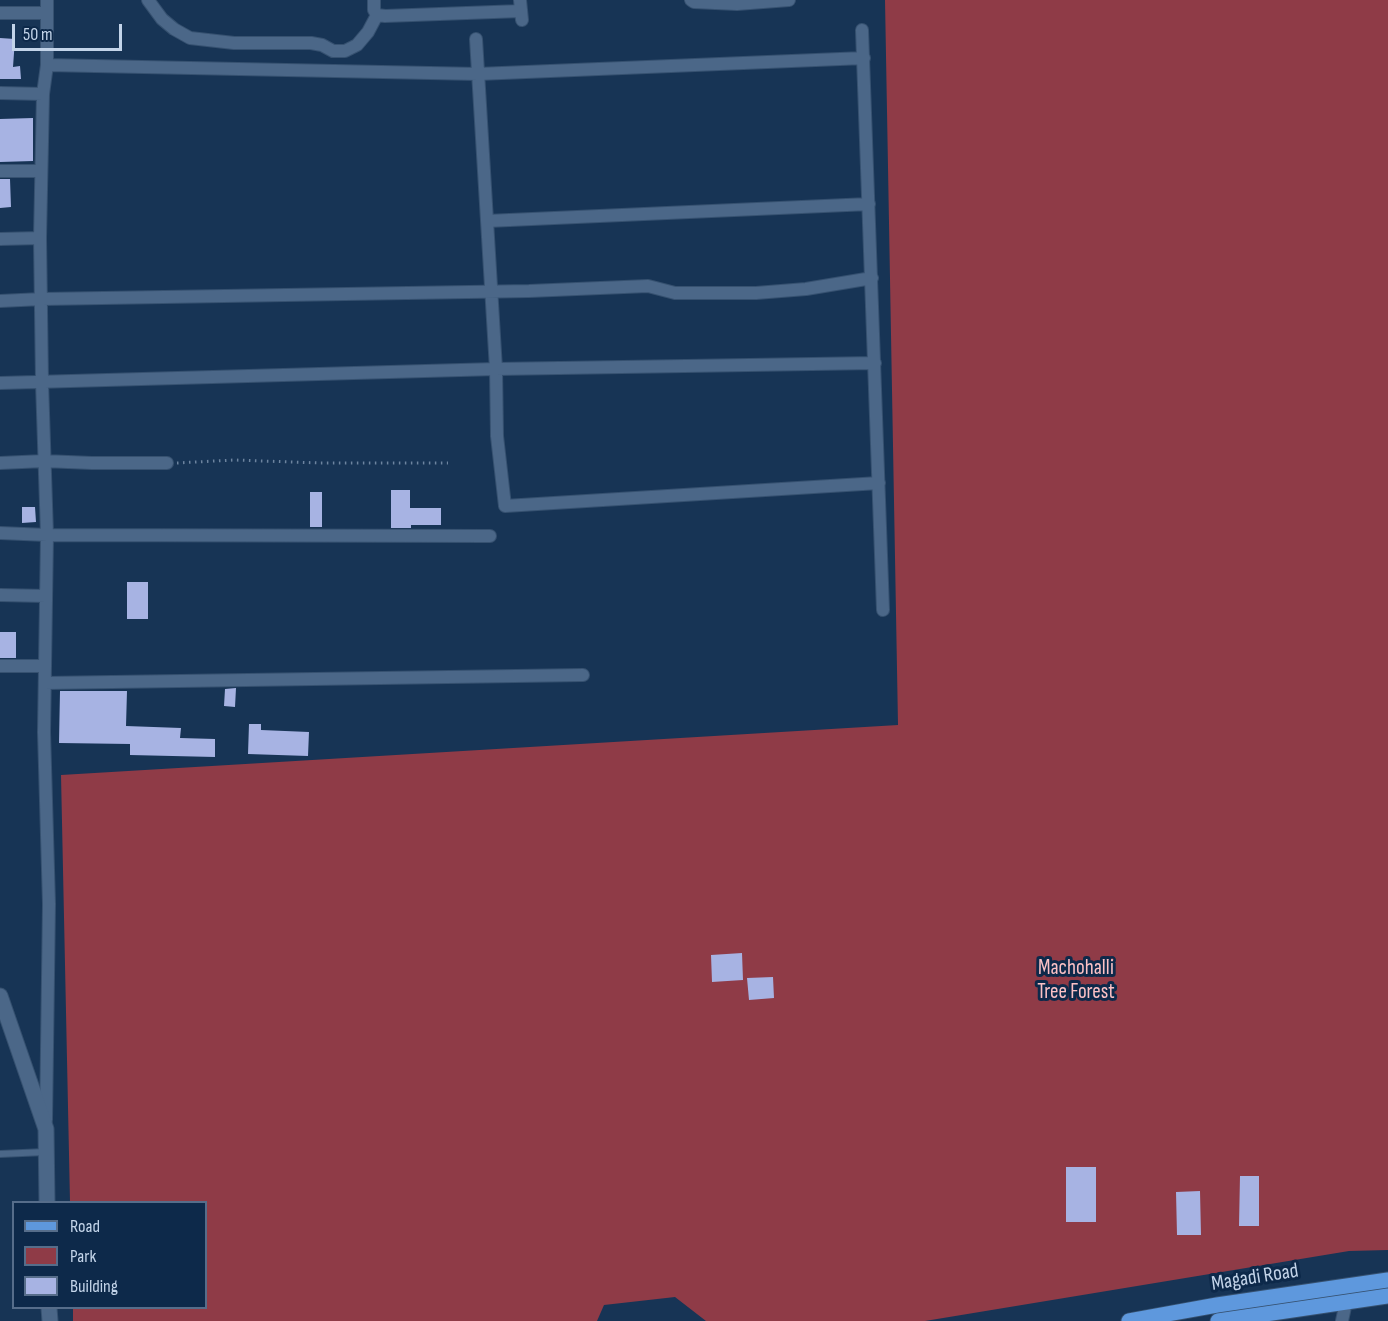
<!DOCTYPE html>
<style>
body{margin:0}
#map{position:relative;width:1388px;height:1321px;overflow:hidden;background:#173455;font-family:"Sofia Sans Condensed",sans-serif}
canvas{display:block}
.legend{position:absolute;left:12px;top:1201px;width:195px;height:108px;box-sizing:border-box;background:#0d294a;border:2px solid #566d8a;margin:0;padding:8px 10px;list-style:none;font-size:18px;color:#c3d4e9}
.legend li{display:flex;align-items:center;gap:12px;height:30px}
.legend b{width:30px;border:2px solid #566d8a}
.scale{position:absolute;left:12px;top:24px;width:110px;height:27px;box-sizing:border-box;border:3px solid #c3d4e9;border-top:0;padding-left:8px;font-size:18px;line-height:21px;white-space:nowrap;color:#c3d4e9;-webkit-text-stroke:4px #0d294a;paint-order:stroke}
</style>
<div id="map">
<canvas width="1388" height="1321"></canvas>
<ul class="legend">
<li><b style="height:8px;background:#5e98dd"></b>Road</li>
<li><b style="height:16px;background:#8f3b47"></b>Park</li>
<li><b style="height:16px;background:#a7b3e3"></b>Building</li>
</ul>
<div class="scale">50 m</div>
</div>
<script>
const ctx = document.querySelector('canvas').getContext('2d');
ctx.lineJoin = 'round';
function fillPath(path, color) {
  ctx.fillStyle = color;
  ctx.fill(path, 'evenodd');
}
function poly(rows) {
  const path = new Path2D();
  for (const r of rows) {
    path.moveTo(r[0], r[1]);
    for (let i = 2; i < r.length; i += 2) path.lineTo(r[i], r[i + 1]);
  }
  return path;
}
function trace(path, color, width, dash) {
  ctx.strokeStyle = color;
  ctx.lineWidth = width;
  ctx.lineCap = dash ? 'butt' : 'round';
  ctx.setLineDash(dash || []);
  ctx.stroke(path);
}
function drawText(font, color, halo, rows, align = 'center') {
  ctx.font = font + ' "Sofia Sans Condensed",sans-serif';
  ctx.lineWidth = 6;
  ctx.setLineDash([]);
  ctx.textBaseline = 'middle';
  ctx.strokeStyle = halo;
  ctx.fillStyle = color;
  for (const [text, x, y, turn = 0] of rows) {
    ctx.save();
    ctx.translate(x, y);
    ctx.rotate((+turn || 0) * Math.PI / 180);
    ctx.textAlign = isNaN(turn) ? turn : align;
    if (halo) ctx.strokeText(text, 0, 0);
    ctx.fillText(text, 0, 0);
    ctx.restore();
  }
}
fillPath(poly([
 [885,0,1388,0,1388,1250,1349,1251,925,1321,706,1321,675,1297,604,1305,597,1321,73,1321,73,1308,206,1308,206,1202,70,1202,61,775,898,725]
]), '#8f3b47');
fillPath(poly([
 [0,38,15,39,13,67,20,66,21,79,0,79],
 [33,118,33,161,0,162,0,119],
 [0,179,10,179,11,207,0,208],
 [391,490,410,490,410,508,441,508,441,525,411,525,411,528,391,528],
 [310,492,322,492,322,527,310,527],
 [22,507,35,507,36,522,22,523],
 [127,582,148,582,148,619,127,619],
 [0,632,16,632,16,658,0,658],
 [236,688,235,707,224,706,225,689],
 [60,691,127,691,126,726,181,728,180,738,215,739,215,757,130,755,130,744,59,743],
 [249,724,261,724,261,730,309,732,308,756,248,754],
 [742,953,743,980,712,982,711,955],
 [773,977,774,998,749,1000,747,978],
 [1066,1167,1096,1167,1096,1222,1066,1222],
 [1240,1176,1259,1176,1259,1226,1239,1226],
 [1200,1191,1201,1235,1177,1235,1176,1192]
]), '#a7b3e3');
const service = poly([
 [0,1154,45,1152]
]);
const minor = poly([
 [148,0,162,19,174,29,190,38,234,43,311,43,322,45,333,51,345,51,357,45,368,32,377,15],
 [374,0,374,10,377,15,385,16,521,11],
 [520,0,522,20],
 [691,0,694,2,737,4,789,0],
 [0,13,47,13],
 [862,30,883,610],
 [476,39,496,369,497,436,505,506,879,483],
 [47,65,478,74,864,58],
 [0,93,43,94],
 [0,171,41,171],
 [487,221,869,204],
 [0,239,40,238],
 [0,301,42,299,529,291,648,286,675,293,756,293,806,289,872,278],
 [0,383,496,369,875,363],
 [0,463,44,461,92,463,167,463],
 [0,533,47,535,490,536],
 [0,595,46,596],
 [0,666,45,666],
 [45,683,583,675],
 [46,1120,49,904,44,732,47,535,42,382,40,238,43,94,47,65,47,0],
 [1342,1321,1346,1302]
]);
const tertiary = poly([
 [0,996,46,1129,47,1202],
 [49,1308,50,1321]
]);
const primary = poly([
 [1129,1321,1217,1305,1388,1280],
 [1218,1321,1388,1296]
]);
trace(service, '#365170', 8);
trace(minor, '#365170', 14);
trace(tertiary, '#365170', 17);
trace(primary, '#365170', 17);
trace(poly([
 [177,463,234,460,320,463,448,463]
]), '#6d849f', 3, [1.5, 4.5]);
trace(service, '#4b6788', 6);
trace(minor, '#4b6788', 12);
trace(tertiary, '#4b6788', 15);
trace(primary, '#5e98dd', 15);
drawText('21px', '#fcc1c5', '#0d294a', [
 ["Machohalli",1076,969],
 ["Tree Forest",1076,993]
]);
drawText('21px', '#c3d4e9', '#0d294a', [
 ["Magadi Road",1255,1278,-9]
]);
</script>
